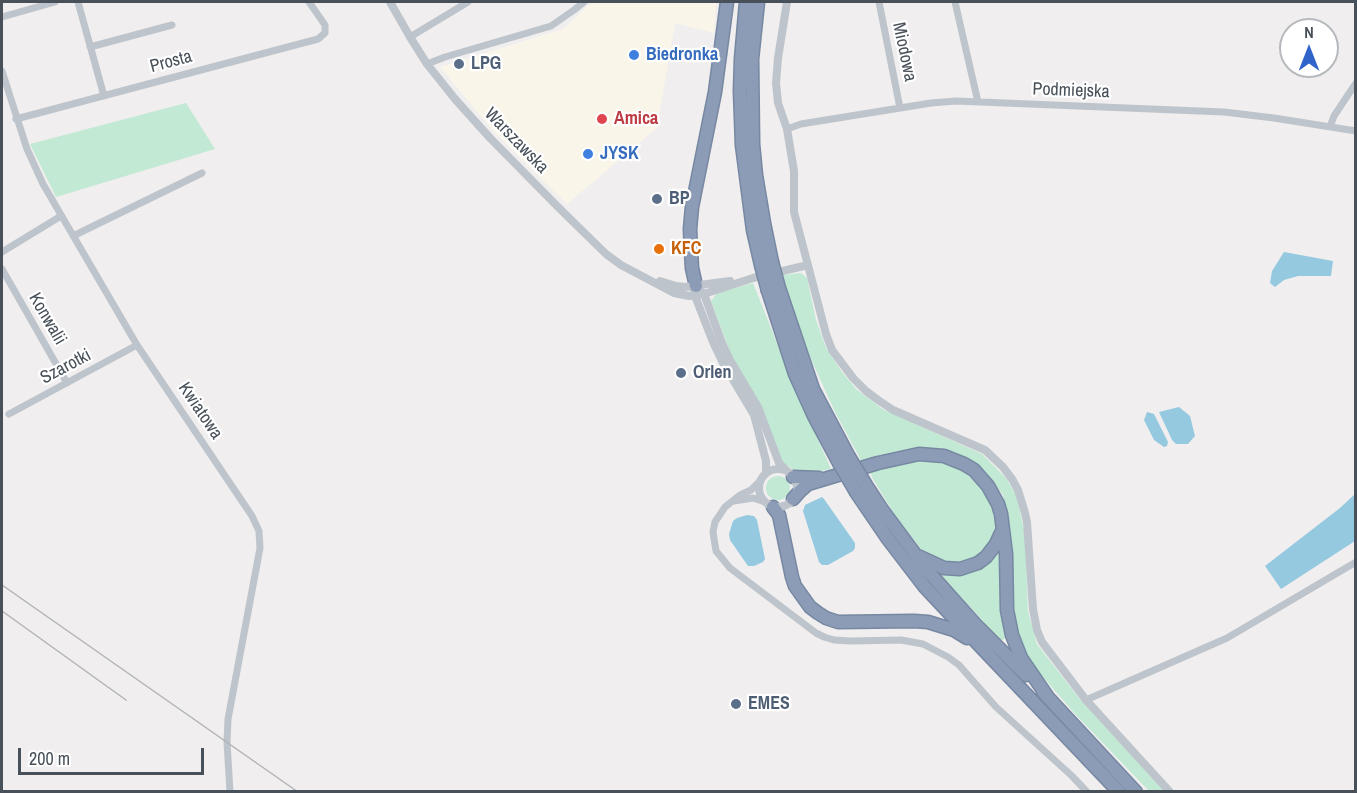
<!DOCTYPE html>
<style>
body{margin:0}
#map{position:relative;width:1357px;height:793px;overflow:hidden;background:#f0eeee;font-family:"Archivo Narrow",sans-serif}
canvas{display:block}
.frame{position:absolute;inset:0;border:3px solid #485059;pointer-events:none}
.north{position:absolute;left:1279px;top:18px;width:60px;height:60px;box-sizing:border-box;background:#fff;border:2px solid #b6b9bd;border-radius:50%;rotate:0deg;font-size:16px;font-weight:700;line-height:24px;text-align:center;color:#485059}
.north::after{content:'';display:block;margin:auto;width:21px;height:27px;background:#3064c9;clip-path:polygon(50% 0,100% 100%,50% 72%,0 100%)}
.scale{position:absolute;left:18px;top:748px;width:186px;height:27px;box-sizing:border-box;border:3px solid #485059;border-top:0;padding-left:8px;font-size:18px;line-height:21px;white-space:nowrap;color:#485059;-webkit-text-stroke:4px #fff;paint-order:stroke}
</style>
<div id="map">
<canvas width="1357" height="793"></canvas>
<div class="frame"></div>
<div class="north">N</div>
<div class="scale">200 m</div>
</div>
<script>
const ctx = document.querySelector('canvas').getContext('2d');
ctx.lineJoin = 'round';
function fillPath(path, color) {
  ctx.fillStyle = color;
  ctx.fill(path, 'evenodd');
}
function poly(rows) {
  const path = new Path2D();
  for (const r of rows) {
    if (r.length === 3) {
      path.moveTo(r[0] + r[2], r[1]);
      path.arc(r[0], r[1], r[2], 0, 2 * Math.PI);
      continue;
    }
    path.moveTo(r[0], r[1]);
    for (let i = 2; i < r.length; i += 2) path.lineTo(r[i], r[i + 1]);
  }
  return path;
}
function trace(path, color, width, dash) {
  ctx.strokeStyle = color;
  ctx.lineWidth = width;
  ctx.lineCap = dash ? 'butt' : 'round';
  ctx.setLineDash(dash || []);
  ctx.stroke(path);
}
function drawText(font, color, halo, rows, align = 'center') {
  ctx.font = font + ' "Archivo Narrow",sans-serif';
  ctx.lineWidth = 4.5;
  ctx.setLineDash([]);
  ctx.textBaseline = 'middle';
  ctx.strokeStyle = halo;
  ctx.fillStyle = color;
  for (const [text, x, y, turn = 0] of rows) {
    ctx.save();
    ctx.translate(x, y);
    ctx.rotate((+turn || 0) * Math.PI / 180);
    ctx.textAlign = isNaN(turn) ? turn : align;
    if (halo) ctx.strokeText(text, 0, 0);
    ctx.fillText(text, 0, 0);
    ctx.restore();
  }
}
fillPath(poly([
 [592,2,716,2,714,33,675,23,657,128,567,204,494,132,440,67,563,29]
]), '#f9f6e9');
fillPath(poly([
 [186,103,215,149,56,197,30,144],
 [801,273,807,278,816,320,826,348,842,372,856,389,884,410,982,454,1006,478,1017,497,1025,535,1028,611,1037,644,1078,697,1164,791,1149,791,1075,714,1031,663,1017,632,1012,603,1010,543,1009,522,1003,495,982,468,967,459,952,452,936,448,916,448,899,451,879,455,862,462,835,412,811,359,790,301,783,275],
 [753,283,790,376,831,469,811,473,797,472,782,462,732,357,711,301,717,293],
 [917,461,936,461,951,464,966,473,986,494,992,506,995,525,993,539,985,549,977,556,966,562,954,564,932,559,921,549,893,512,873,479,869,470],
 [778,488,12],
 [998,551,1002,552,1006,633,1005,638,1001,641,941,575,963,574,977,570,988,563]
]), '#c1e9d4');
fillPath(poly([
 [1284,252,1333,261,1331,276,1298,276,1284,280,1275,287,1270,283,1272,271],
 [1179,407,1190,416,1195,436,1188,444,1176,444,1172,440,1159,412],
 [1147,412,1154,414,1168,442,1167,446,1164,447,1154,440,1144,420],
 [1355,494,1355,541,1281,589,1265,566,1340,508],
 [822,497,824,499,855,543,855,548,853,551,828,565,822,565,819,562,803,511,805,505],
 [747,515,754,516,757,520,765,559,763,562,754,566,748,566,730,540,729,534,733,521,737,518]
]), '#94c9e0');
const motorway = poly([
 [746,2,741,59,740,91,742,145,753,230,761,265],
 [758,2,752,59,753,144,756,175,764,223,772,262],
 [696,286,692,268,691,251,690,229,692,207,715,92,727,2],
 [779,288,813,389,849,457],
 [768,291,795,374,814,416,839,463],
 [793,477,819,478],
 [866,485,883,511,926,569,975,624,1026,675],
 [856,492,888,539,924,586,983,649,1119,792],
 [793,499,800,491,808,484,878,463,919,454,944,456,964,464,974,470,988,486,998,504,1001,514,1006,554,1007,610,1012,635,1021,658,1047,696],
 [773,507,779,515,792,577,795,586,810,607,818,613,826,618,838,622,914,621,928,622,954,630,967,638],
 [918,556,944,568,960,569,978,563,986,557,996,544,1002,531],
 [1043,692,1136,792]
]);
trace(motorway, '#7788a2', 15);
trace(poly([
 [78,2,104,96],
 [879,2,900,108],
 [955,2,978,102],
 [2,17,55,2],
 [410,37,468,2],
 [90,47,172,25],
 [427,64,445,57,551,26,574,10,584,2],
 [2,71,27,149,43,184,137,345,252,516,259,531,260,548,228,719,227,742,230,792],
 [16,119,318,39,325,33,325,25,309,2],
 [1330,127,1334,116,1356,83],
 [787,129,801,124,931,103,956,101,1224,112,1274,118,1356,131],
 [73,236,202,173],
 [2,252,61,216],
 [2,269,67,383],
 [9,414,137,345],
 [760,481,751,490,740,495,725,507,715,522,713,532,716,551,730,568,816,633,824,637,834,640,851,641,901,640,923,644,948,657,959,665,996,707,1072,776,1087,792],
 [734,501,753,498,765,502],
 [1086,700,1227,638,1356,562]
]), '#bec4cb', 7);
trace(poly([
 [390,2,410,37,427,64,455,99,490,138,560,209,606,254,621,265,674,293,689,296,704,294,753,278,808,265],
 [787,2,778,58,776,83,778,103,787,129,794,171,794,212,826,334,832,350,853,378,866,391,878,400,893,410,985,450,1003,467,1012,479,1018,490,1025,513,1027,522,1033,609,1037,630,1042,642,1086,700,1170,792],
 [660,281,676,286,685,287,730,281],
 [700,290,704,294,722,343,730,360,758,407,779,463,788,472],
 [695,292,695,296,713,342,723,363,754,415,766,461,766,473],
 [778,488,19]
]), '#bec4cb', 8);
trace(motorway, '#8c9cb7', 12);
trace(poly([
 [2,585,298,792],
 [2,611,126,700]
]), '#b1b3b7', 1.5);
const motorwayBridge = poly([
 [772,262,779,288],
 [761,265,768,291],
 [849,457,866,485],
 [839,463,856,492]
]);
trace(motorwayBridge, '#7788a2', 15, []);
trace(motorwayBridge, '#8c9cb7', 12);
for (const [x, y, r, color] of [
 [634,55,6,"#3f7fe0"],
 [459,64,6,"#5c6f8a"],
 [602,119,6,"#e0444e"],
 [588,154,6,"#3f7fe0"],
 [657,199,6,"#5c6f8a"],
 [659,249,6,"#e8710a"],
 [681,373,6,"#5c6f8a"],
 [736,704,6,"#5c6f8a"]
]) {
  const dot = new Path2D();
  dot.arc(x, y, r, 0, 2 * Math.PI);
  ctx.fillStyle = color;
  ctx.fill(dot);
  trace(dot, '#fff', 2);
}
drawText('18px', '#485059', '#fff', [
 ["Miodowa",904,52,78],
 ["Prosta",171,62,-15],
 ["Podmiejska",1071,91,2],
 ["Warszawska",516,141,46],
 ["Konwalii",47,319,60],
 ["Szarotki",66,367,-28],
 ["Kwiatowa",200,411,56]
]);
drawText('bold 18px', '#366cbe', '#fff', [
 ["Biedronka",646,55],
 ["JYSK",600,154]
], 'left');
drawText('bold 18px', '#4e5e75', '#fff', [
 ["LPG",471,64],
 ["BP",669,199],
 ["Orlen",693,373],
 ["EMES",748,704]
], 'left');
drawText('bold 18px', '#be3a42', '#fff', [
 ["Amica",614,119]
], 'left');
drawText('bold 18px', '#c56008', '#fff', [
 ["KFC",671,249]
], 'left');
</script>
